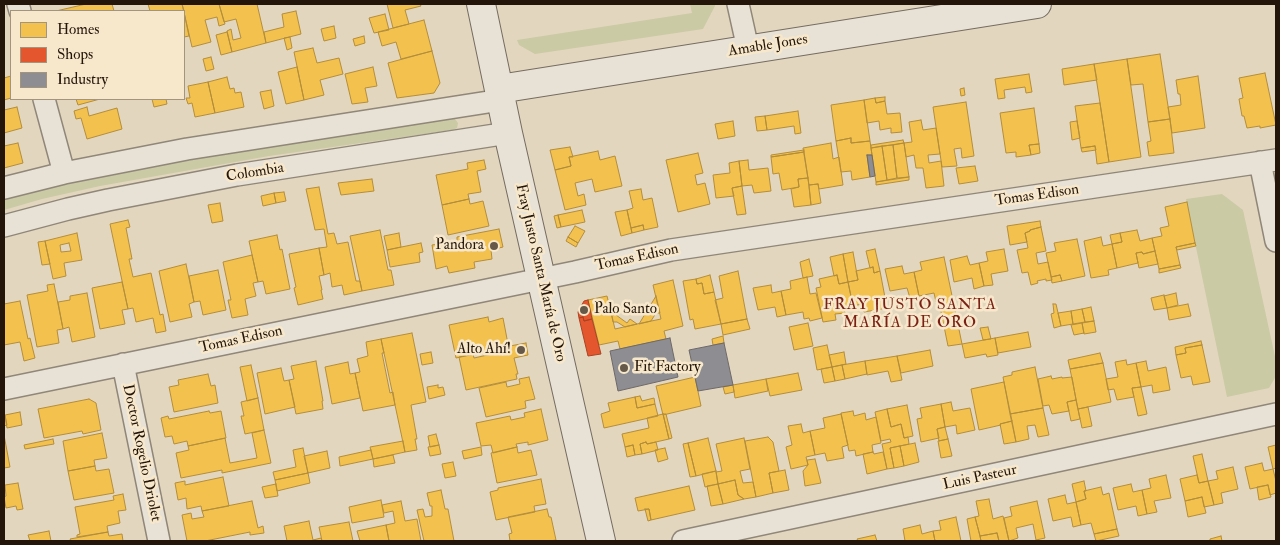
<!DOCTYPE html>
<meta charset="utf-8">
<style>
body{margin:0}
#map{position:relative;width:1280px;height:545px;overflow:hidden;background:#e3d6bf;font-family:"IM FELL Double Pica",serif}
canvas{display:block}
.frame{position:absolute;inset:0;border:5px solid #24150a;pointer-events:none}
.legend{position:absolute;left:10px;top:10px;width:175px;height:90px;box-sizing:border-box;background:#f7e8cc;border:1px solid #a3947e;margin:0;padding:6px 9px;list-style:none;font-size:15px;color:#24150a}
.legend li{display:flex;align-items:center;gap:10px;height:25px}
.legend b{width:25px;border:1px solid #a3947e}
</style>
<div id="map">
<canvas width="1280" height="545"></canvas>
<div class="frame"></div>
<ul class="legend">
<li><b style="height:14px;background:#f2c14e"></b>Homes</li>
<li><b style="height:14px;background:#e4572e"></b>Shops</li>
<li><b style="height:14px;background:#8d8d92"></b>Industry</li>
</ul>
</div>
<script>
const ctx = document.querySelector('canvas').getContext('2d');
ctx.lineJoin = 'round';
function fillPath(path, color) {
  ctx.fillStyle = color;
  ctx.fill(path, 'evenodd');
}
function poly(rows) {
  const path = new Path2D();
  for (const r of rows) {
    path.moveTo(r[0], r[1]);
    for (let i = 2; i < r.length; i += 2) path.lineTo(r[i], r[i + 1]);
  }
  return path;
}
function trace(path, color, width, dash) {
  ctx.strokeStyle = color;
  ctx.lineWidth = width;
  ctx.lineCap = dash ? 'butt' : 'round';
  ctx.setLineDash(dash || []);
  ctx.stroke(path);
}
function drawText(font, color, halo, rows, align = 'center') {
  ctx.font = font + ' "IM FELL Double Pica",serif';
  ctx.lineWidth = 5;
  ctx.setLineDash([]);
  ctx.textBaseline = 'middle';
  ctx.strokeStyle = halo;
  ctx.fillStyle = color;
  for (const [text, x, y, turn = 0] of rows) {
    ctx.save();
    ctx.translate(x, y);
    ctx.rotate((+turn || 0) * Math.PI / 180);
    ctx.textAlign = isNaN(turn) ? turn : align;
    if (halo) ctx.strokeText(text, 0, 0);
    ctx.fillText(text, 0, 0);
    ctx.restore();
  }
}
fillPath(poly([
 [690,4,715,4,715,6,703,29,535,54,519,45,517,40,692,13],
 [453,118,455,119,458,123,457,128,453,130,269,156,100,186,42,199,4,210,4,197,98,174,267,145],
 [1222,194,1243,210,1276,361,1276,376,1269,388,1227,397,1186,199]
]), '#cacaa5');
const homes = poly([
 [86,4,112,4,114,11,56,11,86,4],
 [148,4,182,4,184,11,150,11,148,4],
 [182,4,219,4,225,24,219,26,217,17,205,20,211,42,192,47,182,4],
 [219,4,257,4,266,43,232,52,227,31,231,29,233,40,241,38,236,19,224,22,219,4],
 [387,4,420,4,421,6,405,10,409,24,393,28,387,4],
 [296,11,301,34,266,43,264,32,284,27,282,14,296,11],
 [184,12,189,36,184,37,184,12],
 [385,14,389,30,374,33,369,18,385,14],
 [424,20,432,51,401,59,396,42,382,46,378,32,424,20],
 [334,26,336,38,324,41,321,29,334,26],
 [227,32,232,52,221,55,216,35,227,32],
 [364,36,365,43,355,46,353,39,364,36],
 [290,37,292,48,287,50,284,38,290,37],
 [313,48,317,63,339,58,343,74,320,80,324,95,304,100,294,52,313,48],
 [432,51,440,83,434,93,397,98,388,63,432,51],
 [1160,54,1170,119,1148,122,1143,84,1131,85,1127,59,1160,54],
 [211,57,214,69,206,71,203,59,211,57],
 [1127,59,1141,157,1109,162,1094,64,1127,59],
 [1094,64,1097,80,1064,85,1062,69,1094,64],
 [297,67,304,100,286,104,278,72,297,67],
 [373,67,377,86,365,88,368,102,352,104,345,74,373,67],
 [1265,73,1276,125,1260,128,1260,126,1247,128,1244,116,1242,116,1239,99,1243,98,1239,78,1265,73],
 [1029,74,1032,92,1026,93,1025,87,1004,90,1005,98,998,99,995,79,1029,74],
 [11,76,11,98,4,100,4,78,11,76],
 [1198,76,1205,128,1172,133,1168,107,1181,105,1180,94,1178,94,1176,80,1198,76],
 [227,77,230,89,234,88,235,93,241,92,244,107,215,113,208,82,227,77],
 [208,82,215,113,195,117,192,103,188,104,186,98,190,98,188,86,208,82],
 [964,88,965,95,961,96,960,89,964,88],
 [271,90,274,106,264,109,260,92,271,90],
 [885,97,885,101,876,103,875,98,885,97],
 [875,98,876,103,885,101,887,114,900,113,902,132,891,133,891,128,880,130,879,121,867,123,864,100,875,98],
 [76,99,100,99,78,105,76,99],
 [152,99,166,99,167,104,154,107,152,99],
 [864,100,870,141,851,143,851,138,836,141,831,105,864,100],
 [966,102,974,156,962,158,961,148,954,149,957,166,942,167,933,107,966,102],
 [1100,103,1109,162,1097,164,1095,146,1081,148,1075,106,1100,103],
 [17,107,22,128,4,133,4,110,17,107],
 [87,107,89,116,117,108,122,129,87,139,81,118,76,119,74,111,87,107],
 [1034,108,1039,144,1029,145,1031,155,1016,157,1016,152,1006,153,1000,113,1034,108],
 [798,111,801,133,795,134,794,126,767,130,765,116,798,111],
 [765,116,767,130,757,131,755,117,765,116],
 [1170,119,1174,153,1149,156,1147,142,1151,141,1148,122,1170,119],
 [921,120,923,130,936,128,940,154,928,155,929,163,941,161,944,186,926,188,923,168,916,168,914,155,906,157,904,143,912,142,909,122,921,120],
 [733,121,735,136,718,139,715,124,733,121],
 [1077,121,1080,138,1072,140,1070,122,1077,121],
 [851,138,851,143,870,141,872,155,867,155,870,177,852,180,851,171,841,172,836,141,851,138],
 [903,140,904,143,871,148,871,145,903,140],
 [18,143,23,163,4,168,4,146,18,143],
 [831,143,833,159,839,157,843,185,819,189,818,184,809,185,803,148,831,143],
 [904,143,909,177,897,178,893,145,904,143],
 [1039,144,1040,153,1031,155,1029,145,1039,144],
 [893,145,897,178,887,180,882,146,893,145],
 [882,146,887,180,876,182,871,148,882,146],
 [1095,146,1096,150,1082,152,1081,148,1095,146],
 [570,147,573,157,569,157,571,166,555,170,550,150,570,147],
 [804,150,804,152,771,157,771,155,804,150],
 [598,151,600,160,615,156,622,186,595,192,592,179,575,183,578,196,584,194,586,205,565,210,555,170,571,166,569,157,598,151],
 [804,152,808,178,798,179,799,187,782,190,779,173,773,174,771,157,804,152],
 [698,153,703,173,695,175,697,185,705,183,710,204,678,212,666,160,698,153],
 [484,160,486,169,477,171,481,192,468,194,469,199,442,205,436,175,468,169,467,163,484,160],
 [748,160,749,170,768,168,771,191,754,193,752,185,742,186,739,161,748,160],
 [739,161,742,186,732,188,734,196,716,198,713,175,730,173,729,163,739,161],
 [975,166,978,181,959,184,956,168,975,166],
 [909,177,909,180,876,185,876,182,909,177],
 [808,178,811,205,794,207,791,189,799,187,798,179,808,178],
 [372,179,374,191,341,195,338,183,372,179],
 [818,184,821,203,811,205,809,185,818,184],
 [742,186,746,214,737,215,732,188,742,186],
 [319,187,328,234,334,233,337,244,348,242,356,281,360,281,362,291,344,295,342,285,332,287,330,273,324,275,319,248,327,247,324,229,315,230,306,189,319,187],
 [641,189,643,200,652,198,658,227,644,230,643,225,631,228,627,210,633,208,629,191,641,189],
 [284,192,286,201,276,203,274,193,284,192],
 [274,193,276,203,263,206,261,196,274,193],
 [469,199,470,204,483,201,489,226,448,235,442,205,469,199],
 [1187,202,1195,243,1176,247,1180,265,1159,269,1152,238,1162,236,1160,228,1169,226,1165,207,1187,202],
 [220,203,223,221,212,223,208,205,220,203],
 [582,210,585,222,561,227,558,215,582,210],
 [627,210,632,233,621,236,615,212,627,210],
 [558,215,561,227,557,228,554,216,558,215],
 [128,220,130,227,126,228,132,259,129,259,133,277,151,273,160,315,163,314,166,331,156,333,153,318,136,322,133,308,128,309,110,224,128,220],
 [1040,221,1041,227,1030,230,1030,231,1025,233,1027,242,1010,245,1007,226,1040,221],
 [643,225,644,230,632,233,631,228,643,225],
 [575,226,585,231,578,243,568,237,575,226],
 [1041,227,1046,251,1036,253,1038,264,1048,262,1052,280,1046,281,1046,279,1037,281,1038,283,1031,285,1028,272,1022,273,1017,250,1028,248,1025,233,1030,231,1030,230,1041,227],
 [499,229,503,247,491,250,492,259,474,262,475,268,449,273,447,266,436,269,432,245,457,241,457,237,499,229],
 [380,230,388,270,391,270,394,285,362,291,350,236,380,230],
 [1137,230,1140,241,1152,238,1155,251,1143,254,1142,252,1136,253,1138,263,1117,268,1112,244,1122,242,1120,233,1137,230],
 [77,233,82,260,64,263,66,276,53,279,45,241,77,233],
 [69,243,71,251,61,252,60,245,69,243],
 [399,233,401,247,387,250,384,236,399,233],
 [1120,233,1122,242,1112,244,1110,235,1120,233],
 [277,235,280,250,282,249,290,289,266,294,263,281,258,282,249,241,277,235],
 [568,237,578,243,576,247,566,241,568,237],
 [1101,237,1103,246,1112,244,1117,268,1108,270,1109,275,1091,278,1084,241,1101,237],
 [1077,239,1085,276,1062,281,1060,275,1051,277,1046,253,1056,251,1054,243,1077,239],
 [45,241,50,264,42,265,38,242,45,241],
 [421,243,423,252,419,253,420,262,390,267,387,250,421,243],
 [1195,243,1196,246,1177,250,1176,247,1195,243],
 [319,248,324,275,319,276,322,290,321,290,323,299,298,305,294,288,296,287,289,254,319,248],
 [875,249,880,271,874,273,873,267,870,268,866,251,875,249],
 [1004,249,1008,271,991,274,993,285,984,286,979,263,988,261,986,252,1004,249],
 [1155,251,1158,264,1139,268,1136,253,1142,252,1143,254,1155,251],
 [853,252,858,280,848,282,843,254,853,252],
 [843,254,848,282,839,284,837,275,834,276,830,257,843,254],
 [252,255,258,282,253,283,256,296,245,299,248,315,232,318,228,300,231,300,223,262,252,255],
 [967,256,970,265,979,263,984,286,974,289,972,278,954,282,950,260,967,256],
 [944,257,962,344,948,346,939,302,936,302,934,293,919,296,914,272,922,270,920,262,944,257],
 [809,259,813,276,803,278,800,262,809,259],
 [186,264,194,302,189,304,192,317,170,322,159,271,186,264],
 [1180,265,1181,268,1159,273,1159,269,1180,265],
 [902,266,904,274,914,272,919,296,910,298,907,288,890,291,885,269,902,266],
 [873,267,874,273,880,271,887,308,864,312,862,304,853,306,848,282,858,280,856,271,873,267],
 [218,270,226,310,203,315,200,301,194,302,189,276,218,270],
 [738,271,747,319,721,324,715,300,723,298,719,276,738,271],
 [710,275,714,292,704,294,702,283,697,284,696,279,710,275],
 [837,275,839,284,848,282,853,306,844,308,845,313,835,314,836,320,823,322,816,288,821,287,819,279,837,275],
 [1060,275,1062,281,1052,283,1051,277,1060,275],
 [807,277,810,294,816,293,822,318,810,321,809,318,804,319,803,312,786,315,781,291,791,289,790,281,807,277],
 [696,279,697,284,702,283,704,294,714,292,721,324,695,329,693,319,690,320,683,281,696,279],
 [673,280,683,326,664,331,666,339,620,349,618,341,599,345,588,300,607,296,615,329,637,324,661,319,653,285,673,280],
 [122,282,128,309,122,310,125,324,100,329,92,288,122,282],
 [54,284,63,329,57,330,59,343,37,347,27,295,48,291,47,285,54,284],
 [771,285,772,293,781,291,786,315,777,317,775,307,758,310,753,288,771,285],
 [87,293,95,337,72,342,69,327,63,329,58,302,70,300,70,296,87,293],
 [1176,293,1178,305,1167,308,1164,296,1176,293],
 [1164,295,1167,308,1154,310,1151,298,1164,295],
 [656,296,660,313,656,313,651,321,639,324,656,296],
 [20,301,28,339,30,338,35,358,24,361,20,342,4,345,4,304,20,301],
 [1053,304,1056,304,1061,326,1054,328,1051,314,1054,313,1053,304],
 [1188,304,1191,316,1169,320,1167,308,1188,304],
 [610,306,618,312,616,315,627,323,630,319,637,324,625,327,617,322,613,322,610,306],
 [1091,307,1094,321,1085,322,1082,309,1091,307],
 [1082,309,1085,322,1073,324,1071,311,1082,309],
 [1071,311,1073,324,1061,326,1058,313,1071,311],
 [488,317,489,322,503,318,508,344,494,347,494,350,456,358,449,325,488,317],
 [747,319,750,329,723,335,721,324,747,319],
 [1094,321,1096,332,1084,334,1082,323,1094,321],
 [808,323,813,346,794,350,789,327,808,323],
 [1082,323,1084,333,1074,335,1071,325,1082,323],
 [988,327,991,339,983,340,980,328,988,327],
 [1028,332,1031,347,998,353,995,338,1028,332],
 [412,333,426,402,411,405,417,439,415,439,417,450,405,452,381,339,412,333],
 [723,336,724,343,713,345,712,339,723,336],
 [995,338,998,355,987,357,986,354,965,358,962,344,995,338],
 [381,339,384,353,382,353,390,393,393,392,395,405,363,411,355,373,360,372,357,359,368,356,366,342,381,339],
 [1201,341,1202,345,1185,348,1186,353,1176,355,1175,347,1201,341],
 [526,343,528,355,514,358,518,374,516,374,517,379,466,390,459,357,473,354,474,358,510,350,510,346,526,343],
 [827,345,832,367,817,370,813,348,827,345],
 [1202,345,1210,382,1193,385,1191,376,1181,378,1176,355,1186,353,1185,348,1202,345],
 [930,350,933,366,901,373,897,356,930,350],
 [431,352,433,363,422,365,420,354,431,352],
 [844,352,846,364,832,367,829,355,844,352],
 [1100,353,1103,363,1070,369,1068,360,1100,353],
 [897,356,902,380,891,382,888,371,867,375,865,361,897,356],
 [1126,360,1127,365,1136,363,1141,387,1132,388,1134,397,1117,400,1114,389,1108,390,1106,379,1118,377,1115,362,1126,360],
 [316,361,323,401,322,401,323,409,296,414,289,380,294,379,291,366,316,361],
 [865,361,867,374,845,379,842,365,865,361],
 [1146,361,1148,371,1166,367,1170,390,1153,393,1152,385,1141,387,1136,363,1146,361],
 [348,362,350,374,355,373,360,398,332,404,325,367,348,362],
 [1103,363,1111,402,1078,409,1070,369,1103,363],
 [251,365,258,398,247,401,240,367,251,365],
 [842,365,845,379,835,381,832,367,842,365],
 [832,367,835,381,824,383,821,369,832,367],
 [1035,367,1043,408,1010,414,1003,377,1012,375,1012,372,1035,367],
 [281,368,284,381,289,380,295,407,265,414,257,373,281,368],
 [798,373,802,390,770,396,766,379,798,373],
 [208,374,211,386,215,385,218,403,174,412,169,387,179,385,178,380,208,374],
 [1051,376,1052,379,1062,377,1062,378,1072,377,1076,400,1067,402,1069,411,1052,414,1049,405,1043,406,1038,379,1051,376],
 [529,377,535,399,525,401,526,408,486,417,479,388,506,382,507,387,520,384,519,379,529,377],
 [695,377,701,406,663,415,656,386,695,377],
 [766,379,768,391,735,398,733,385,766,379],
 [1004,382,1012,421,1000,424,1001,425,979,430,971,389,1004,382],
 [438,385,438,388,443,387,445,395,429,399,427,387,438,385],
 [733,385,734,392,725,394,723,387,733,385],
 [1141,387,1147,414,1138,416,1132,388,1141,387],
 [640,396,642,401,654,398,655,404,637,408,635,397,640,396],
 [635,397,637,408,655,404,658,416,604,428,601,414,610,411,608,403,635,397],
 [258,398,264,430,245,434,241,416,244,416,241,402,258,398],
 [89,399,96,403,101,430,83,434,82,431,44,438,38,409,89,399],
 [1076,400,1080,419,1071,421,1067,402,1076,400],
 [951,402,953,411,970,408,975,430,957,434,956,425,945,427,941,404,951,402],
 [941,404,945,427,937,429,939,438,921,442,917,419,922,418,920,408,941,404],
 [907,405,913,436,904,438,901,424,891,427,887,409,907,405],
 [1088,407,1092,426,1082,428,1078,409,1088,407],
 [1043,408,1049,435,1038,437,1035,425,1027,426,1029,439,1016,442,1010,414,1043,408],
 [541,409,548,440,528,445,528,442,516,444,517,447,493,453,491,445,481,446,476,423,510,416,511,420,525,417,524,413,541,409],
 [887,409,891,427,901,424,904,438,908,437,909,444,890,448,894,468,887,469,882,444,891,442,890,439,881,441,875,412,887,409],
 [209,411,210,413,221,411,226,438,188,446,187,441,174,444,172,436,165,437,161,418,168,416,169,419,209,411],
 [853,411,854,416,865,413,866,420,876,417,881,443,872,445,873,452,856,456,855,450,849,451,841,413,853,411],
 [20,412,22,425,7,428,5,415,20,412],
 [663,414,666,414,672,438,669,439,663,414],
 [663,414,669,439,647,444,646,442,640,444,642,454,635,455,633,445,625,447,622,434,649,428,647,418,663,414],
 [841,414,848,445,842,447,844,458,827,461,825,453,815,455,810,431,825,428,823,418,841,414],
 [4,415,5,415,7,425,4,426,4,415],
 [1012,421,1016,442,1004,444,1000,424,1012,421],
 [801,424,803,433,810,431,815,455,806,457,808,465,791,469,786,447,792,445,788,426,801,424],
 [945,427,948,439,939,441,937,429,945,427],
 [264,430,271,463,222,473,222,470,181,478,176,453,189,450,188,446,225,438,230,463,257,458,252,433,264,430],
 [102,433,107,458,94,460,95,466,68,471,63,441,102,433],
 [436,434,439,445,430,447,428,436,436,434],
 [4,435,10,467,4,468,4,435],
 [768,437,773,442,779,471,769,473,773,493,756,497,745,441,768,437],
 [708,438,716,471,696,476,688,443,708,438],
 [744,438,750,469,740,471,743,483,753,482,756,497,744,499,738,495,735,480,718,484,716,472,722,471,716,444,744,438],
 [53,439,54,444,25,449,24,445,53,439],
 [948,439,952,456,941,458,938,441,948,439],
 [403,441,405,452,373,459,370,447,403,441],
 [646,442,647,444,656,442,658,450,642,454,640,444,646,442],
 [688,443,696,476,690,477,683,444,688,443],
 [915,443,919,462,904,466,900,446,915,443],
 [439,445,441,454,430,456,428,447,439,445],
 [633,445,635,455,627,457,625,447,633,445],
 [1276,445,1276,468,1273,469,1268,447,1276,445],
 [900,446,904,466,894,468,890,448,900,446],
 [481,447,482,455,464,459,462,451,481,447],
 [517,447,518,453,531,450,537,475,497,483,491,453,517,447],
 [303,448,308,473,275,480,273,472,296,467,293,450,303,448],
 [665,448,668,459,658,462,655,450,665,448],
 [371,450,373,459,340,466,339,457,371,450],
 [327,451,330,468,308,473,304,456,327,451],
 [873,452,874,454,883,452,887,469,867,474,863,454,873,452],
 [1202,454,1208,481,1199,483,1193,456,1202,454],
 [393,455,395,463,374,467,373,459,393,455],
 [815,459,821,483,805,486,803,471,808,465,807,460,815,459],
 [453,462,456,476,445,478,442,464,453,462],
 [1262,463,1264,471,1273,469,1276,481,1276,493,1270,495,1268,485,1250,489,1245,467,1262,463],
 [95,466,96,471,109,469,114,493,74,500,68,471,95,466],
 [1233,467,1238,489,1221,493,1223,503,1214,505,1208,481,1218,479,1216,471,1233,467],
 [785,470,789,490,773,493,769,473,785,470],
 [716,471,718,484,705,487,702,474,716,471],
 [308,473,310,483,277,491,275,480,308,473],
 [1166,475,1171,498,1154,501,1157,512,1147,514,1142,490,1151,488,1149,479,1166,475],
 [1197,475,1199,483,1208,481,1214,505,1204,507,1202,497,1185,501,1180,479,1197,475],
 [223,477,229,506,202,511,201,506,187,509,186,498,178,500,175,483,185,481,185,485,223,477],
 [541,479,546,504,534,506,535,512,496,520,490,492,498,490,498,488,541,479],
 [735,480,738,495,744,499,723,504,718,484,735,480],
 [1084,481,1086,491,1084,491,1086,499,1076,502,1072,484,1084,481],
 [18,483,23,509,17,510,16,506,6,508,4,497,6,496,5,485,18,483],
 [276,484,278,496,265,498,262,487,276,484],
 [718,484,723,504,711,506,707,486,718,484],
 [1131,484,1133,492,1142,490,1147,514,1138,516,1136,506,1118,510,1113,488,1131,484],
 [1268,485,1271,497,1259,500,1257,487,1268,485],
 [689,486,695,510,651,520,649,509,638,511,635,498,689,486],
 [1101,487,1103,495,1109,493,1117,529,1094,534,1091,523,1081,525,1076,502,1086,499,1084,491,1101,487],
 [441,490,445,509,448,509,454,541,424,541,417,510,423,509,425,517,432,516,432,506,430,506,427,493,441,490],
 [123,494,126,510,118,511,120,523,107,526,108,532,77,537,77,535,80,534,75,507,114,500,113,496,123,494],
 [1065,495,1067,504,1076,502,1081,525,1073,527,1071,517,1053,521,1048,499,1065,495],
 [1202,497,1206,513,1188,517,1185,501,1202,497],
 [989,499,993,519,1003,516,1009,541,999,541,997,533,980,536,975,517,979,516,976,501,989,499],
 [381,500,384,517,352,523,349,507,381,500],
 [252,501,258,528,263,526,264,533,250,535,250,532,205,541,187,541,182,515,191,513,192,519,204,517,202,511,252,501],
 [401,501,405,521,417,519,421,541,389,541,386,525,395,523,393,511,384,513,382,505,401,501],
 [1037,501,1045,538,1036,540,1033,524,1016,528,1018,538,1009,541,1004,518,1012,516,1010,507,1037,501],
 [547,509,549,517,551,517,556,540,550,541,510,541,509,534,512,533,508,517,547,509],
 [645,509,649,509,651,520,648,521,645,509],
 [956,517,961,541,935,541,933,531,941,530,939,521,956,517],
 [975,517,980,536,981,541,971,541,967,519,975,517],
 [309,521,313,540,321,538,322,541,287,541,284,526,309,521],
 [349,522,353,541,322,541,319,527,349,522],
 [386,525,389,541,360,541,357,531,386,525],
 [920,525,922,534,933,531,935,541,905,541,903,529,920,525],
 [1117,529,1119,536,1096,541,1094,534,1117,529],
 [49,531,51,541,30,541,28,535,49,531],
 [108,532,109,536,122,534,123,541,71,541,70,539,108,532],
 [997,533,999,541,981,541,980,536,997,533],
 [875,535,877,541,858,541,857,539,875,535],
 [1221,536,1222,541,1210,541,1210,539,1221,536]
]);
fillPath(homes, '#f2c14e');
trace(homes, '#b48d3a', 1);
const shops = poly([
 [588,300,592,319,584,321,583,317,579,318,578,312,584,301,588,300],
 [583,317,584,321,592,319,601,354,588,356,579,318,583,317]
]);
fillPath(shops, '#e4572e');
trace(shops, '#aa4323', 1);
const industry = poly([
 [867,155,872,155,875,176,870,177,867,155],
 [670,338,678,377,618,391,610,351,670,338],
 [724,343,733,385,698,391,689,350,724,343]
]);
fillPath(industry, '#8d8d92');
trace(industry, '#6e6969', 1);
const street = poly([
 [18,4,20,11],
 [738,4,748,49],
 [44,99,64,173],
 [1260,162,1276,241],
 [4,188,64,173,187,149,501,100],
 [4,226,68,209,108,200,237,175,508,133],
 [123,364,159,541],
 [4,389,575,272,671,250,1276,160],
 [683,541,1276,414]
]);
const secondary = poly([
 [481,4,508,133,601,541],
 [499,89,1037,4]
]);
trace(street, '#908779', 24);
trace(secondary, '#766c60', 30);
trace(street, '#e8e2d6', 21);
trace(secondary, '#e8e2d6', 28);
for (const [x, y, r, color] of [
 [494,246,5,"#675949"],
 [584,310,5,"#675949"],
 [521,350,5,"#675949"],
 [624,368,5,"#675949"]
]) {
  const dot = new Path2D();
  dot.arc(x, y, r, 0, 2 * Math.PI);
  ctx.fillStyle = color;
  ctx.fill(dot);
  trace(dot, '#f7e8cc', 2);
}
drawText('15px', '#24150a', '#f7e8cc', [
 ["Amable Jones",768,46,-9],
 ["Colombia",255,173,-9],
 ["Tomas Edison",1037,196,-8],
 ["Tomas Edison",637,258,-12],
 ["Fray Justo Santa María de Oro",540,273,77],
 ["Tomas Edison",241,340,-12],
 ["Doctor Rogelio Driolet",141,453,78],
 ["Luis Pasteur",980,478,-12]
]);
drawText('15px', '#24150a', '#f7e8cc', [
 ["Pandora",484,246],
 ["Palo Santo",594,310,"left"],
 ["Alto Ahí!",511,350],
 ["Fit Factory",634,368,"left"]
], 'right');
ctx.letterSpacing = '1px';
drawText('16px', '#7a1f14', '#f7e8cc', [
 ["FRAY JUSTO SANTA",910,306],
 ["MARÍA DE ORO",910,324]
]);
ctx.letterSpacing = '0px';
</script>
